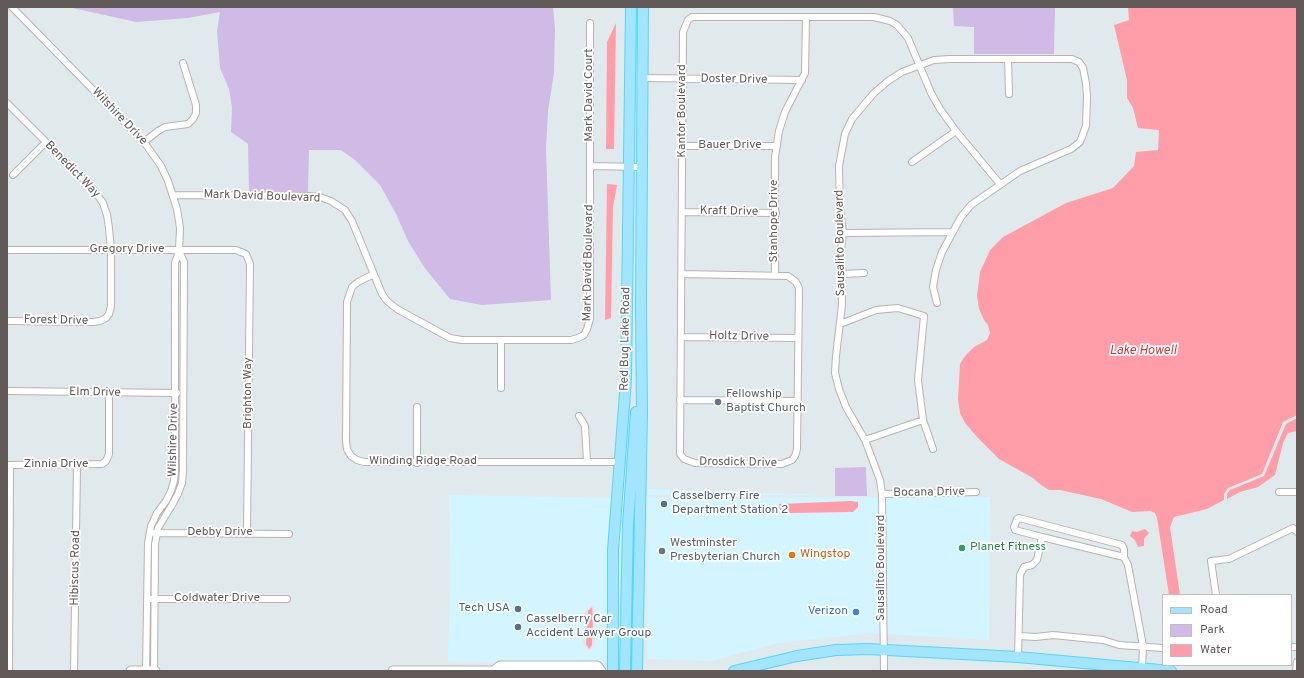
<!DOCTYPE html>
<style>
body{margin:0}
#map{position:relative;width:1304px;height:678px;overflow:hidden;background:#e0eaed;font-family:Overpass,sans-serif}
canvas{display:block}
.frame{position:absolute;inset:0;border:8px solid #625959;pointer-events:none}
.legend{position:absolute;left:1162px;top:594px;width:130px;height:72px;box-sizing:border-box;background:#fff;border:1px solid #c0bdbd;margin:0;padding:5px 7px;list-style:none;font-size:12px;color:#625959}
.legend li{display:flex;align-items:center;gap:8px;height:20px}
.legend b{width:20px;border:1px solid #c0bdbd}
</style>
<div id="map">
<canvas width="1304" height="678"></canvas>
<div class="frame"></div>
<ul class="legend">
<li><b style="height:5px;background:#a3e4ff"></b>Road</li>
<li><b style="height:11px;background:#cfbbe6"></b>Park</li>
<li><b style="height:11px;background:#ff9ea8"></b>Water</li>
</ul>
</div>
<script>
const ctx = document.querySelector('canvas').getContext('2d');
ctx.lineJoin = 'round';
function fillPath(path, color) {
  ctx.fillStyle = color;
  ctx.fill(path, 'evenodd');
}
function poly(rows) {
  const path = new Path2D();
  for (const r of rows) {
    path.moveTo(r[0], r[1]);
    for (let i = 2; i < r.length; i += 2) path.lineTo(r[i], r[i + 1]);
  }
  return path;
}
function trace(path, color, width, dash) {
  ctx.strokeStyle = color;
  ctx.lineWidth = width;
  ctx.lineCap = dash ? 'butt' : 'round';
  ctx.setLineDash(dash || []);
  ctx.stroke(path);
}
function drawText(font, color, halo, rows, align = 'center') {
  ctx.font = font + ' Overpass,sans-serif';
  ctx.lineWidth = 3.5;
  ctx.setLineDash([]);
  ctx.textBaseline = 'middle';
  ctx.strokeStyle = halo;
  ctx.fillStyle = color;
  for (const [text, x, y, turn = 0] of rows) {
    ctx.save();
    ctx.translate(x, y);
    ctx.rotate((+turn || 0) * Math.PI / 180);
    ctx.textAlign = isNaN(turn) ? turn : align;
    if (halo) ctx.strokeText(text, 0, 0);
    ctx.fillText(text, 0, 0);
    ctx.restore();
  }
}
fillPath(poly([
 [647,489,825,495,647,495],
 [449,495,614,498,609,663,448,662,450,582],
 [592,604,594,606,596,619,595,645,591,650,588,651,583,644,585,611],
 [990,497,989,640,870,633,779,643,711,661,648,659,647,657,648,498],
 [621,498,625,498,619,584,619,663,616,663,617,550]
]), '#d3f5ff');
fillPath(poly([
 [68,7,553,7,555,29,554,73,548,111,546,148,551,300,482,305,450,299,424,267,408,241,396,214,380,185,355,160,341,150,309,150,308,192,249,193,248,144,231,132,232,107,229,89,220,68,217,31,220,12,188,18,136,22],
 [953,7,1055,7,1054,54,974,54,974,27,954,26],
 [866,467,867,496,835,496,835,468]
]), '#cfbbe6');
fillPath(poly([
 [1128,7,1297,7,1297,415,1283,422,1262,474,1228,488,1224,494,1224,500,1207,509,1174,517,1170,527,1180,595,1169,595,1157,518,1155,513,1150,511,1132,512,1101,499,1060,490,1049,490,1041,485,1033,478,999,459,978,438,965,423,960,413,958,399,960,364,965,356,974,347,987,340,990,333,988,325,984,320,979,309,977,296,980,272,990,250,1003,237,1066,203,1113,188,1134,166,1136,152,1158,150,1159,130,1138,128,1133,108,1127,98,1127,80,1114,25,1129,20],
 [616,23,614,149,606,149,607,42],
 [607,184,617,185,613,207,611,318,605,320],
 [1297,418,1297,431,1288,433,1283,443,1275,475,1258,487,1240,492,1227,499,1227,494,1230,490,1264,476,1286,424],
 [851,501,858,502,858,507,853,512,790,513,780,510,779,504],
 [1145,529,1149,533,1144,539,1144,546,1138,547,1135,540,1130,536,1132,531,1137,532],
 [592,607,593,619,592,645,589,649,586,644,588,611]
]), '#ff9ea8');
const street = poly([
 [12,7,144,142,161,166,168,181,177,209,180,228,179,251,175,263,175,470,174,481,171,491,166,501,157,513,151,526,148,543,146,671],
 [1008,59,1009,94],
 [643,78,802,80],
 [7,103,88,184,96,193,103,203,107,215,109,228,111,250,111,306,109,314,106,318,100,321,93,322,7,321],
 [144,142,158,131,165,127,188,124,193,119,196,113,196,105,183,63],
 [682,146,777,146],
 [912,162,956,131],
 [590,166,642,167],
 [13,175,46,142],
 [173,195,308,196,320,197,331,201,345,210,352,221,382,294,387,301,397,309,450,338,462,340,571,340,578,338,584,335,587,329,590,319,590,23],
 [682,212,776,213],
 [843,233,952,232],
 [7,250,236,250,246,254,250,264,247,533],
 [374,274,358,282,352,287,347,302,346,441,347,449,351,456,357,460,364,462,620,462],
 [682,274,788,276,796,282,799,288,797,449,795,456,792,460,782,464,695,463,684,459,680,454,683,32,688,20,692,17,874,17,890,21,897,25,908,38,931,93,940,109,956,131,1000,184],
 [841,274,864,273],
 [775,275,775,157,779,131,785,112,805,73,806,18],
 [840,324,876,310,898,308,924,316,918,380,923,420,933,449],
 [681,337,798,338],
 [501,340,501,388],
 [7,391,177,393],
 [680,400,798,401],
 [417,407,417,463],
 [579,416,585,426,587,462],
 [865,440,923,420],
 [7,465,102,464,106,461,109,454,109,393],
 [1279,492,1297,492],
 [882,494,976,492],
 [154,533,289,534],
 [1042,537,1015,530,1014,527,1017,519,1019,518,1122,545,1124,549,1124,557],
 [1216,595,1211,561,1229,559,1293,528,1297,532],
 [151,599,287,599],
 [1019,636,1036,637,1053,635,1103,640,1119,645,1163,648],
 [1291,647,1297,647],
 [1018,657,1020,575,1024,567,1032,565,1037,560,1042,537,1124,557,1128,565,1143,646,1142,669],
 [9,671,10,465],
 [74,671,77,465],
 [154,671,155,544,158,528,172,505,178,494,182,483,183,470,184,262,179,251],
 [884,671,882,494,880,480,865,440,846,407,839,389,835,373,836,356,842,305,841,250,843,233,840,208,839,166,845,134,852,119,874,93,888,81,902,72,934,60,950,59,1072,59,1079,62,1083,68,1086,83,1087,97,1086,126,1080,142,1071,149,1020,171,971,205,961,217,942,252,936,270,933,287,937,303],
 [1296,671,1297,662]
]);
const secondary = poly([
 [495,670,500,666,597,666,601,671],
 [131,671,155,671],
 [393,671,496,671]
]);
const primary = poly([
 [613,671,613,550,626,380,631,7],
 [625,671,628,524,636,412],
 [637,671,642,413,641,308,643,7],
 [734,671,797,656,836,650,868,649,1018,657,1171,671]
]);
trace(street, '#b9b2b1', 8);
trace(secondary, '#bcb3b2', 11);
trace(primary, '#4fd9f7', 12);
trace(street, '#fff', 6);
trace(secondary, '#fff', 9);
trace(primary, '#a3e4ff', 10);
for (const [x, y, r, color] of [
 [718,402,4,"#6b7280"],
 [664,504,4,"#5c6f8a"],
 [962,548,4,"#2e9e5b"],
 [662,551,4,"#6b7280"],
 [792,555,4,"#e8710a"],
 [518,609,4,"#5c6f8a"],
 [856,612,4,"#3f7fe0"],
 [518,627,4,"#5c6f8a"]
]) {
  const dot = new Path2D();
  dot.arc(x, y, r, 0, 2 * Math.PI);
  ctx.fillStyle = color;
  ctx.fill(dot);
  trace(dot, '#fff', 1.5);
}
drawText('12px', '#625959', '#fff', [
 ["Doster Drive",734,80,1],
 ["Mark David Court",590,95,-90],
 ["Kantor Boulevard",683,111,-90],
 ["Wilshire Drive",119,117,46],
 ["Bauer Drive",730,146],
 ["Benedict Way",72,170,46],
 ["Mark David Boulevard",262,197,2],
 ["Kraft Drive",729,212,1],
 ["Stanhope Drive",775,221,-90],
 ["Sausalito Boulevard",841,243,-91],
 ["Gregory Drive",127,250],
 ["Mark David Boulevard",589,263,-89],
 ["Forest Drive",56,321,1],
 ["Holtz Drive",739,337,1],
 ["Red Bug Lake Road",626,339,-89],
 ["Elm Drive",95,393,1],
 ["Brighton Way",249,393,-90],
 ["Wilshire Drive",174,440,-89],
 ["Winding Ridge Road",423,462],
 ["Drosdick Drive",738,463,1],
 ["Zinnia Drive",56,465],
 ["Bocana Drive",929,493,-1],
 ["Debby Drive",220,533],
 ["Hibiscus Road",76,568,-89],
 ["Sausalito Boulevard",882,568,-90],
 ["Coldwater Drive",217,599]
]);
drawText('12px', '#5b616d', '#fff', [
 ["Fellowship",726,395],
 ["Baptist Church",726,409],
 ["Westminster",670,544],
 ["Presbyterian Church",670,558]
], 'left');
drawText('12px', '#4e5e75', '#fff', [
 ["Casselberry Fire",672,497],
 ["Department Station 2",672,511],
 ["Tech USA",510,609,"right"],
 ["Casselberry Car",526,620],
 ["Accident Lawyer Group",526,634]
], 'left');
drawText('12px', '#27864d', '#fff', [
 ["Planet Fitness",970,548]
], 'left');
drawText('12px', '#c56008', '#fff', [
 ["Wingstop",800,555]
], 'left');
drawText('12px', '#366cbe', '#fff', [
 ["Verizon",848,612]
], 'right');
drawText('italic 13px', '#c73c40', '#fff', [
 ["Lake Howell",1143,351]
]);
</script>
